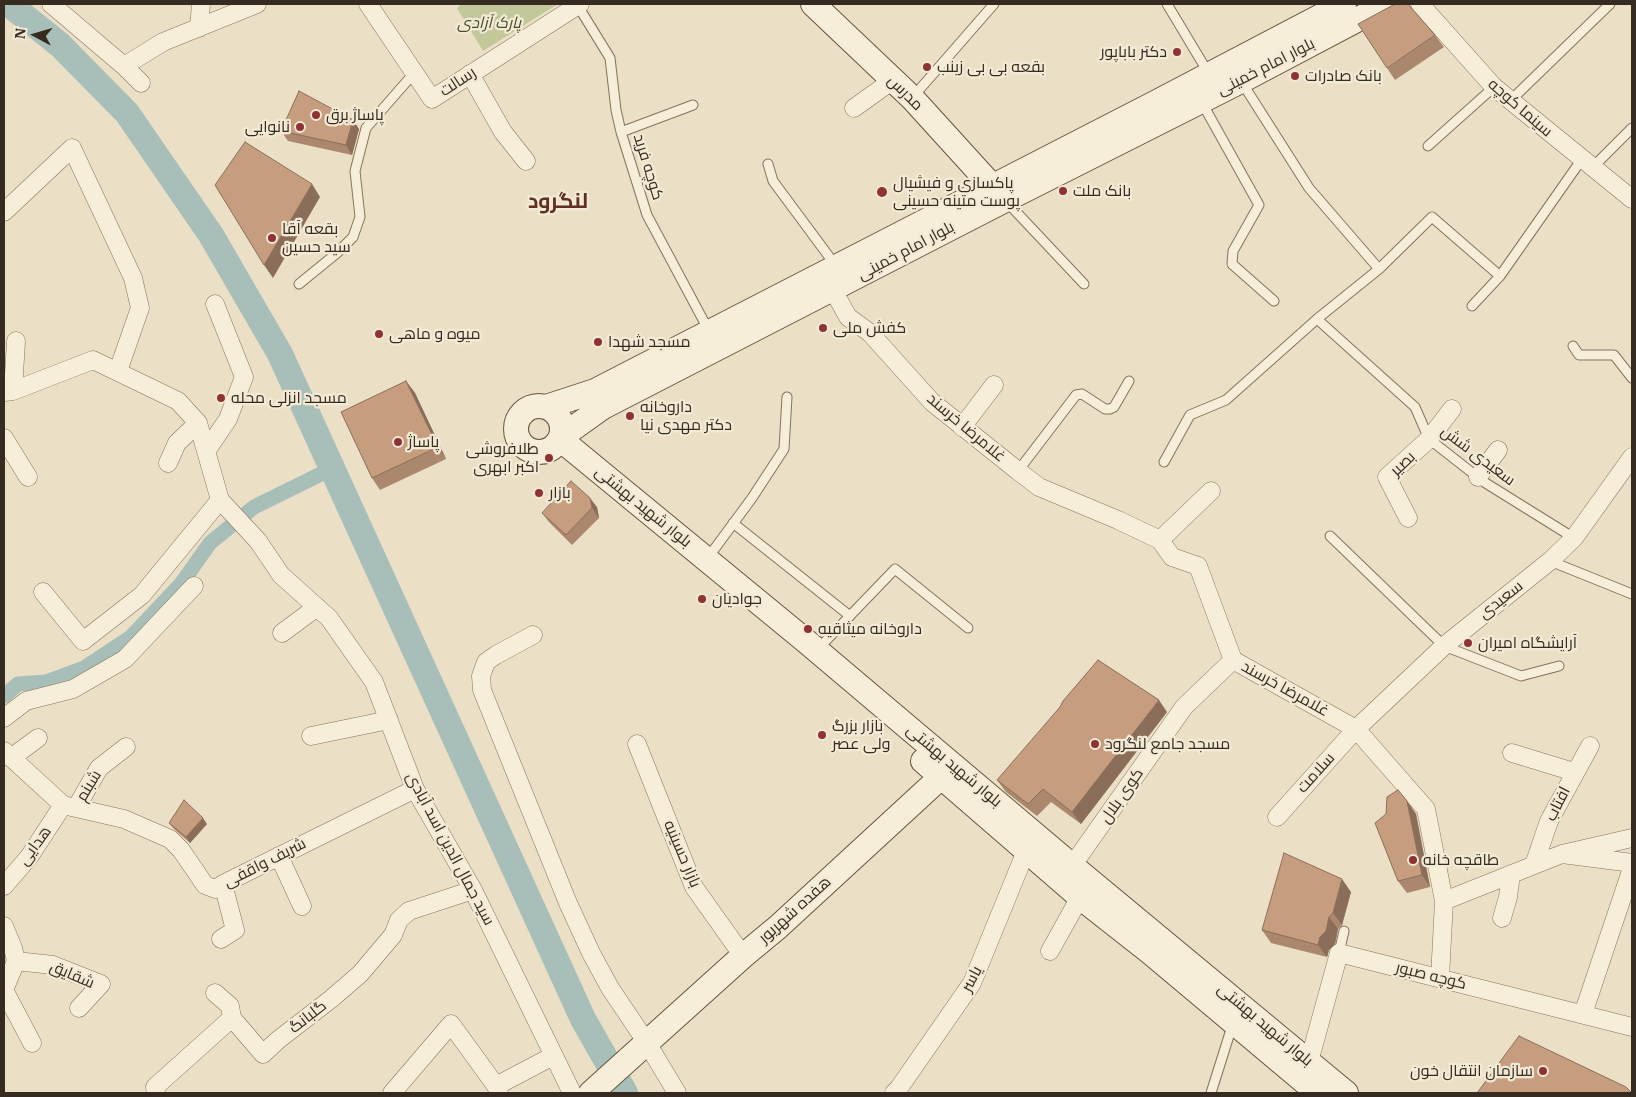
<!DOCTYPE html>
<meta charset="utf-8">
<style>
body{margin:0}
#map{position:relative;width:1636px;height:1097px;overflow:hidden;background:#ebe0c6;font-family:"IBM Plex Serif",serif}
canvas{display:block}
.frame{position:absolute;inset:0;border:5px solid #362b20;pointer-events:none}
.north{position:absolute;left:10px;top:10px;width:50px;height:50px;-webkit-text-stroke:4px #f3ead5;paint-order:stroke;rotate:276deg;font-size:14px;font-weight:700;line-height:20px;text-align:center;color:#362b20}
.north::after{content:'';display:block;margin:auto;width:18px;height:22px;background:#362b20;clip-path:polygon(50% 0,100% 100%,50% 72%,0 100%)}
</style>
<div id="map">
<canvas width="1636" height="1097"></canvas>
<div class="frame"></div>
<div class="north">N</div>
</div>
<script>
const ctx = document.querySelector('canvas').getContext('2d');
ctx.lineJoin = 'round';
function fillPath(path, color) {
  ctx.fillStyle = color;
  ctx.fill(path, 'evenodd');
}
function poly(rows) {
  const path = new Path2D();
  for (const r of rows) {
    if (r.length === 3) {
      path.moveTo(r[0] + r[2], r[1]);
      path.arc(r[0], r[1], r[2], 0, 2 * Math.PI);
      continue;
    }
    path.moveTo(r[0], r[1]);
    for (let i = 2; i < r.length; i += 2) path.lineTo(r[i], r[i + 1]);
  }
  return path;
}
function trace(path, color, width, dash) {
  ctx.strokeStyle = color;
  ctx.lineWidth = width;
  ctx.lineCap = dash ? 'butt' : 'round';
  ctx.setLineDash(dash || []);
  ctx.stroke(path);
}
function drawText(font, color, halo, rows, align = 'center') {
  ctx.font = font + ' "IBM Plex Serif",Cairo,serif';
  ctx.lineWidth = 4.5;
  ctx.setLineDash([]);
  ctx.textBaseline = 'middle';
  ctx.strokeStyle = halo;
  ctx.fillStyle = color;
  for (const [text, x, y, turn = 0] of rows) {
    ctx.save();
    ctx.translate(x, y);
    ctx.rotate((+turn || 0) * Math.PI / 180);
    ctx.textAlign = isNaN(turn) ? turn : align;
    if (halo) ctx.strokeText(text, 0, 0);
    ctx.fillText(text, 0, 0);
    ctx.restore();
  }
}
fillPath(poly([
 [462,4,558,4,483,51,457,8]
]), '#c3c89b');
trace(poly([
 [4,696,18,684,46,682,84,668,131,637,181,584,210,543,254,507,331,469]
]), '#a7bfb8', 15);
trace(poly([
 [9,4,60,45,127,113,211,235,280,354,583,1019,625,1093]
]), '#a7bfb8', 26);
const lane = poly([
 [1167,4,1209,74],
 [578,6,610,58,616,110,621,132,647,215,709,331],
 [1241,81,1309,188,1379,269],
 [912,98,994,4],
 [1201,101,1259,205,1233,251,1232,264,1274,301],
 [1510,101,1610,4],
 [621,132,693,105],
 [1428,146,1494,87],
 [768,164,773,181,836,266],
 [1593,167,1632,128],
 [1005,200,1084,284],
 [299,284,337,253,353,237,360,217,355,171,366,128,415,72],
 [1472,306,1500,276,1582,159],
 [1317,319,1415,407,1429,439,1484,482,1574,538],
 [1573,346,1579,355,1614,355,1632,378],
 [1164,462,1190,415,1226,400,1317,319,1379,269,1432,217,1500,276],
 [1018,471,1076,395,1082,394,1105,409,1110,409,1114,407,1129,381],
 [733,523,850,616],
 [1330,536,1444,646,1521,676,1559,666],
 [707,559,752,498,784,449,787,397],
 [1550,561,1632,594],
 [817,650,895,569,968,628],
 [1339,953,1344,931],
 [1211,1093,1233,1023]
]);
const street = poly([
 [51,4,124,66,141,83],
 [368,4,432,99,580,4],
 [1420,4,1494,87,1632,199],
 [199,28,201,4],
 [124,66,163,42,257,4],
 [470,74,503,132,526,161],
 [854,108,893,80],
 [4,212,72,148,133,278,140,308,118,371],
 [833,290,848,317,870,333,932,402,1018,471,1039,487,1118,520,1160,540,1172,557,1198,566,1233,660,1356,729,1426,809,1444,901,1440,978],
 [13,391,16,341],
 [4,392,13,391,93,360,178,401,198,423,220,500,258,541,281,575,329,618,374,682,415,789,473,890,572,1093],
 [962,427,994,385],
 [4,438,28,477],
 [207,450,228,419,244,377,215,304],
 [168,463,177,443,198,423],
 [1478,477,1498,450],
 [1408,518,1387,477,1429,439,1452,409],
 [1160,540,1211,491],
 [43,592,83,641,142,595,220,500],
 [282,633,317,607],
 [533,635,496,655,486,662,481,676,482,690,568,903,591,953,610,988,647,1043,677,1093],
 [4,718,26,701,73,689,125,659,194,586],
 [311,736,389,720],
 [637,744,694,887,743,956],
 [4,751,63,805,124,819,170,839,181,850,205,885,215,889,229,881,415,789],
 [1512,753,1574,772],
 [11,758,38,738],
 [76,808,99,768,126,747],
 [1277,817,1356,729,1444,646,1550,561,1574,538,1632,457],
 [1632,838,1562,854,1632,863],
 [279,856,302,906],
 [1534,865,1549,821,1590,746],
 [1072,866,1184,707,1233,660],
 [4,886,29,857,63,805],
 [1444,901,1562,854],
 [1502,918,1508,897,1511,874],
 [4,926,13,948,16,961,4,990],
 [221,939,235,930,223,884],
 [1050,951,1080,897],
 [16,961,53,965,101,984,79,1008],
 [4,990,32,1043],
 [215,993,230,1006,232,1018],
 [1583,1014,1632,868],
 [1309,1062,1339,953,1632,1027],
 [496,1086,553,1056],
 [156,1093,155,1087,232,1018,263,1054,278,1040,331,999,360,974,393,935,399,920,409,911,473,890],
 [392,1093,451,1024,496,1086,499,1093],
 [894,1093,899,1088,972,983,1026,851]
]);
const secondary = poly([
 [813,4,912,98,1002,197],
 [539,429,23],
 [546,407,595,391,1155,103,1344,4],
 [561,437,603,407,1005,200,1241,81,1387,4],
 [560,439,807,642,1072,866,1346,1093],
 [923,761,1080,897,1150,952,1318,1093],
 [591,1093,743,956,778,927,941,777,941,761]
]);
trace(lane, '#85725d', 11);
trace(street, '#85725d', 19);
trace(secondary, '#675441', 26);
trace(lane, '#f6eed9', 9);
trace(street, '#f6eed9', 18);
trace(secondary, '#f6eed9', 24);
fillPath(poly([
 [1435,35,1444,47,1395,80,1387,68],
 [353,120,359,129,352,155,288,141,281,131],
 [406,381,415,393,446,459,380,490,372,478],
 [597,507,599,518,572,545,549,522,542,513],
 [1167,712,1081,824,1051,802,1037,816,1006,792,997,780],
 [1407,801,1416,814,1430,887,1407,893,1398,881],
 [169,823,207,824,190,843,174,829],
 [1351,892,1342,925,1338,929,1335,944,1329,950,1327,957,1271,943,1262,930]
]), '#aa876d');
fillPath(poly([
 [353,120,359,129,352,155,346,145],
 [312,184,320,197,273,278,264,265],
 [406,381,415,393,446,459,438,447],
 [590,498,597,507,599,518,592,508],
 [1159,700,1167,712,1081,824,1072,812],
 [1407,801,1416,814,1430,887,1422,875],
 [203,818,207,824,190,843,186,837],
 [1342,879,1351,892,1342,925,1333,913],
 [1329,917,1338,929,1335,944,1329,950,1327,957,1318,945,1320,937]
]), '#8b6e59');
const building = poly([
 [1395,4,1408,4,1435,35,1387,68,1358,24,1395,4],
 [299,91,353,120,346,145,281,131,299,91],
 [245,142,312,184,264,265,215,185,245,142],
 [406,381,438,447,372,478,341,412,406,381],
 [571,481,590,498,592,508,566,535,542,513,571,481],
 [1098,660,1159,700,1072,812,1043,789,1028,804,997,780,1060,707,1063,701,1098,660],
 [1398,790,1407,801,1422,875,1398,881,1375,823,1386,814,1387,797,1398,790],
 [184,800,203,818,186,837,169,823,184,800],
 [1284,853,1342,879,1333,913,1329,917,1326,931,1320,937,1318,945,1262,930,1284,853],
 [1519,1036,1626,1087,1632,1093,1477,1093,1519,1036]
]);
fillPath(building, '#c69d7f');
trace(building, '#8b6e59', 1);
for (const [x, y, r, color] of [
 [1177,52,5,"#8f3233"],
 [927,67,5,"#8f3233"],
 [1295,76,5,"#8f3233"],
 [316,115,5,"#8f3233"],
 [300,127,5,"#8f3233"],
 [1063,191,5,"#8f3233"],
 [882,192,6,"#8f3233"],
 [272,238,5,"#8f3233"],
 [823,328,5,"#8f3233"],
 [379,334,5,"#8f3233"],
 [598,342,5,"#8f3233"],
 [221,398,5,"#8f3233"],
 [630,416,5,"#8f3233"],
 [398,442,5,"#8f3233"],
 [549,458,5,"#8f3233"],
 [539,493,5,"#8f3233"],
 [702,599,5,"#8f3233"],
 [808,629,5,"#8f3233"],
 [1468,643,5,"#8f3233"],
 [822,735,5,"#8f3233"],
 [1095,744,5,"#8f3233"],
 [1413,860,5,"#8f3233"],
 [1543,1071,5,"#8f3233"]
]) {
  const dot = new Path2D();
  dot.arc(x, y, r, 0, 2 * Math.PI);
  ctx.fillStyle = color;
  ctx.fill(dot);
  trace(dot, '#f3ead5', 2);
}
drawText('italic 16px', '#465128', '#f3ead5', [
 ["پارک آزادی",489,23]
]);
drawText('16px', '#362b20', '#f3ead5', [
 ["دکتر باباپور",1167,52,"right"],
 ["بقعه بی بی زینب",937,67],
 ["بانک صادرات",1305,76],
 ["پاساژ برق",326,115],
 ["نانوایی",290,127,"right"],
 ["پاکسازی و فیشیال",893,183],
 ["پوست متینه حسینی",893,201],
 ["بانک ملت",1073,191],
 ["بقعه آقا",282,229],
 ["سید حسین",282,247],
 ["کفش ملی",833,328],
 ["میوه و ماهی",389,334],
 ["مسجد شهدا",608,342],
 ["مسجد انزلی محله",231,398],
 ["داروخانه",640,407],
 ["دکتر مهدی نیا",640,425],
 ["پاساژ",408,442],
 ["طلافروشی",539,449,"right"],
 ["اکبر ابهری",539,467,"right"],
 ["بازار",549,493],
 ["جوادیان",712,599],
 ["داروخانه میثاقیه",818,629],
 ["آرایشگاه امیران",1478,643],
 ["بازار بزرگ",832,726],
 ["ولی عصر",832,744],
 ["مسجد جامع لنگرود",1105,744],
 ["طاقچه خانه",1423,860],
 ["سازمان انتقال خون",1533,1071,"right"]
], 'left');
drawText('16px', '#362b20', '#f3ead5', [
 ["بلوار امام خمینی",1266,67,-27],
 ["رسالت",458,82,-33],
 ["مدرس",905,93,45],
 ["سینما کوچه",1520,108,41],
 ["کوچه فرید",648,167,73],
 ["بلوار امام خمینی",906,251,-28],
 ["غلامرضا خرسند",966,428,40],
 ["سعیدی شش",1478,456,37],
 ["بصیر",1403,464,-44],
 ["بلوار شهید بهشتی",643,507,39],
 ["سعیدی",1501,600,-38],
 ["غلامرضا خرسند",1285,689,29],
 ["بلوار شهید بهشتی",954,766,40],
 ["سلامت",1316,773,-48],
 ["شبنم",89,786,-59],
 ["کوی بلال",1122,796,-55],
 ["افتاب",1558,804,-63],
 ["هدایی",35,846,-54],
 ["سید جمال الدین اسد آبادی",450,849,62],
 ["بازار حسینیه",682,854,67],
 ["شریف واقفی",265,863,-27],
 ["هفده شهریور",795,910,-42],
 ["شقایق",72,975,23],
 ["کوچه صبور",1431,976,14],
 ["یاسر",972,979,-62],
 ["گلبانگ",308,1017,-38],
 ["بلوار شهید بهشتی",1265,1025,40]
]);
drawText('bold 21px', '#5f3023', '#f3ead5', [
 ["لنگرود",558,202]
]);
</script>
